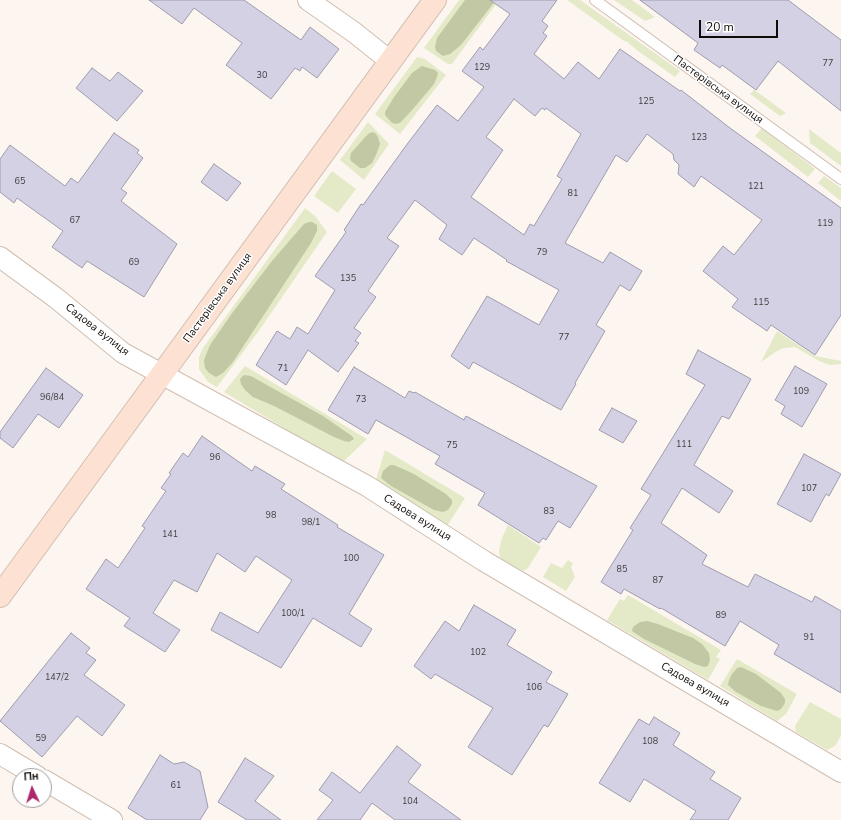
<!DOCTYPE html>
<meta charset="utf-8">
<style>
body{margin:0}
#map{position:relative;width:841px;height:820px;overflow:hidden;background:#fdf6f0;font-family:"Nunito Sans",sans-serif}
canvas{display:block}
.north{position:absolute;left:12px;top:768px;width:40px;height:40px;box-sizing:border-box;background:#fff;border:1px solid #9f9d9c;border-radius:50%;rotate:356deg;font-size:11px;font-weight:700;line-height:16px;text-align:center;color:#100b07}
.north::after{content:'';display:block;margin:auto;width:14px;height:18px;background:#ad276d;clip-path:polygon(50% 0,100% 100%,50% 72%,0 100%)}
.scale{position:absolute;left:699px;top:20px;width:79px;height:18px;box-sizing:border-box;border:2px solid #100b07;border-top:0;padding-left:5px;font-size:12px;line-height:14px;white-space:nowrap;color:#100b07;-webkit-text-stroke:3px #fff;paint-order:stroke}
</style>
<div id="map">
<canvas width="841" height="820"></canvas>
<div class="north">Пн</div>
<div class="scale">20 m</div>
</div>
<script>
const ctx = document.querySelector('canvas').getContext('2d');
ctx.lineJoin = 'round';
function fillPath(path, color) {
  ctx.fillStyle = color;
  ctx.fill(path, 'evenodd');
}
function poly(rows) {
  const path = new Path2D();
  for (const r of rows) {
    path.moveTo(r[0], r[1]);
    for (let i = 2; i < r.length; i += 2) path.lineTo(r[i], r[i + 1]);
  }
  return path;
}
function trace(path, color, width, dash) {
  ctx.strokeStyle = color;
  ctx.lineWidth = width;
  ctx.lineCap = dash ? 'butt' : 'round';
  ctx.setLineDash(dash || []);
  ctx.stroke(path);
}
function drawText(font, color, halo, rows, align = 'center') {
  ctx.font = font + ' "Nunito Sans",sans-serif';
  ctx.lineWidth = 3;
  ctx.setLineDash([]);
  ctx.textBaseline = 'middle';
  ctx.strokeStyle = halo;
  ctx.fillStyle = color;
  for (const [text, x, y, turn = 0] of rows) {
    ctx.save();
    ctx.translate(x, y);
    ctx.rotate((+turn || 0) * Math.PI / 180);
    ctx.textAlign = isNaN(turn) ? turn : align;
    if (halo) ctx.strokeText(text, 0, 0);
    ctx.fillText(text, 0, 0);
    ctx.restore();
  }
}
fillPath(poly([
 [459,0,499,0,452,64,448,64,424,48],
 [567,0,580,0,680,71,675,77,638,51,626,41,624,41],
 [614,0,632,0,655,17,645,21],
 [417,57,425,59,446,75,400,134,375,114],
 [754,90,756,91,786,113,780,116,750,94],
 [368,122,389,144,364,180,340,160],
 [762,128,815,169,808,177,755,136],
 [809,129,841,153,841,166,810,143],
 [332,171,356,189,338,213,314,196],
 [824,176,841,188,841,201,818,183],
 [305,208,315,216,327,232,258,332,217,387,208,382,199,369,199,357,203,348],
 [777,331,815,356,841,361,841,364,830,365,819,361,795,347,784,348,777,351,761,362],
 [245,366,367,439,342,463,224,392],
 [385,450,465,498,447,526,375,483],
 [508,525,541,547,528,568,523,571,500,558,499,550,502,538],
 [568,560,573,563,571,567,575,577,566,591,543,577,551,563,562,568],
 [628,595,721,650,716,657,720,659,708,680,607,620,620,599,624,601],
 [737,659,797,694,786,714,777,721,720,686],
 [810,702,841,719,841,736,835,746,827,750,796,732,795,726]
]), '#e4eac8');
fillPath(poly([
 [465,0,496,0,461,45,450,54,443,56,436,51,435,47,437,38],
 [422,66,435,70,438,73,437,77,434,84,413,109,401,122,397,124,392,123,385,115,385,112,394,97,412,73],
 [372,132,375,133,378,137,380,144,376,155,372,163,365,168,360,168,351,161,350,158,351,153,368,134],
 [309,222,312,222,317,225,317,231,311,243,233,362,223,373,216,377,209,373,205,368,204,360,210,345,233,312,272,261,304,224],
 [244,375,251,376,265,384,323,416,352,436,354,439,349,442,344,441,334,437,274,406,253,397,245,390,241,384,240,379],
 [390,465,394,465,414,474,446,494,452,500,452,504,448,510,443,512,434,510,391,486,381,478,383,471],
 [647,621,658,624,693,638,702,644,709,653,710,660,708,666,704,667,695,664,644,639,632,631,633,627,640,622],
 [741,667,756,674,781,693,785,699,785,703,781,709,777,711,761,706,736,692,728,685,729,680,732,674,737,668]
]), '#c2c8a4');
const building = poly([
 [149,0,244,0,301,40,310,27,339,49,317,78,302,67,300,71,295,68,271,99,226,65,242,43,194,8,182,24,149,0],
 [490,0,557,0,542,21,548,26,543,33,547,36,534,54,564,79,578,62,599,79,620,49,680,91,681,90,730,128,841,208,841,315,815,355,771,325,767,331,732,307,738,299,703,271,723,246,734,255,762,220,701,176,694,187,678,174,679,165,674,160,673,154,647,134,627,162,616,155,565,243,603,263,610,252,642,271,630,291,620,285,596,325,605,331,575,383,576,384,561,410,473,362,469,369,451,356,487,296,539,325,559,290,506,261,507,260,474,238,462,255,439,239,447,225,415,200,387,238,399,246,368,291,376,297,354,328,361,333,355,341,359,343,338,372,308,350,286,385,256,365,277,331,290,339,297,327,308,334,335,290,315,276,346,232,344,230,361,204,363,205,408,143,437,105,458,121,484,87,462,71,480,47,483,50,510,14,490,0],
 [514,99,535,116,542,108,545,110,546,108,581,134,557,176,562,179,534,226,530,224,524,235,471,197,503,150,486,137,514,99],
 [640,0,788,0,841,40,841,111,778,61,756,90,722,65,720,68,694,50,698,43,640,0],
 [92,68,110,81,118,72,143,91,117,121,76,88,92,68],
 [114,133,139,150,137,153,143,158,121,189,127,193,121,201,177,244,144,297,87,261,82,268,52,247,63,231,17,198,14,203,0,192,0,159,10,145,65,186,71,178,78,183,114,133],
 [214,164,241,183,227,201,201,182,214,164],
 [698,350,751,379,729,419,722,416,694,465,733,491,719,513,682,488,661,523,707,555,702,564,748,587,755,574,812,602,815,596,841,611,841,693,774,654,779,645,740,621,725,646,661,608,660,609,624,589,621,594,601,582,633,530,630,528,651,495,641,489,705,385,686,374,698,350],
 [795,366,827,384,802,427,781,414,785,406,775,400,795,366],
 [354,367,405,398,409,391,414,393,415,392,464,420,466,416,597,486,570,528,558,521,546,540,543,538,539,543,478,505,485,493,435,464,440,456,376,420,368,434,328,410,354,367],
 [46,368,83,395,59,428,38,414,13,448,0,438,0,432,46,368],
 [612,408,637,421,623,443,599,430,612,408],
 [202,436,252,471,255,466,285,484,281,489,338,525,337,527,384,555,349,614,372,629,361,647,313,618,281,668,211,630,220,612,258,633,292,580,256,556,245,572,217,553,197,592,174,580,153,613,180,630,165,652,124,626,130,618,86,589,106,559,118,568,145,528,142,526,166,491,161,488,171,474,169,473,183,453,188,457,202,436],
 [804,454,841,474,829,496,826,494,811,522,777,504,804,454],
 [474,605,516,630,507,645,552,672,546,682,568,694,548,727,544,725,512,775,468,747,493,708,435,674,431,679,414,666,445,621,459,631,474,605],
 [71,633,90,648,86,653,96,660,84,675,125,705,102,736,77,716,42,757,0,721,71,633],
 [654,717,680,733,673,745,715,772,710,779,741,798,728,820,690,820,696,811,644,779,630,802,599,783,639,719,649,725,654,717],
 [397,746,421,765,408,782,461,820,395,820,372,803,360,820,317,820,333,800,319,790,332,772,360,793,397,746],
 [160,755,174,764,184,762,200,771,208,807,200,820,147,820,128,808,160,755],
 [245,758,274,776,255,801,281,820,247,820,218,802,245,758]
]);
fillPath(building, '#d3d1e3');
trace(building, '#9e9cae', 1);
const service = poly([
 [595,0,841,179]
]);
const minor = poly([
 [308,0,355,33,390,61],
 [0,257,56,298,123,353,367,486,484,561,841,772],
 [0,754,37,776],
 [44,780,112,820]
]);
const secondary = poly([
 [0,596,435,0]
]);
trace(service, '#cfbeb1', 12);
trace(minor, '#cfbeb1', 22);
trace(secondary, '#cfbeb1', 24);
trace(service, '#fff', 10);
trace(minor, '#fff', 20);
trace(secondary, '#fde1d2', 22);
drawText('9px', '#413c3e', null, [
 ["77",828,64],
 ["129",482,68],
 ["30",262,76],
 ["125",646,102],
 ["123",699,138],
 ["65",20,182],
 ["121",756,187],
 ["81",573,194],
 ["67",75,221],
 ["119",825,224],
 ["79",542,253],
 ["69",134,263],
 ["135",348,279],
 ["115",761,303],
 ["77",564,338],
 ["71",283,369],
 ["109",801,392],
 ["96/84",52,398],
 ["73",361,400],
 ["111",684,445],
 ["75",452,446],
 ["96",215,458],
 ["107",809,489],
 ["83",549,512],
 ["98",271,516],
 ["98/1",311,523],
 ["141",170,535],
 ["100",351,559],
 ["85",622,570],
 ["87",658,581],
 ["100/1",293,614],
 ["89",721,616],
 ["91",809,638],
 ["102",478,653],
 ["147/2",57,678],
 ["106",534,688],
 ["59",41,739],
 ["108",650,742],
 ["61",176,786],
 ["104",410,802]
]);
drawText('11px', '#100b07', '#fff', [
 ["Пастерівська вулиця",718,90,36],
 ["Пастерівська вулиця",218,298,-54],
 ["Садова вулиця",97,330,38],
 ["Садова вулиця",417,518,32],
 ["Садова вулиця",695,685,30]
]);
</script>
